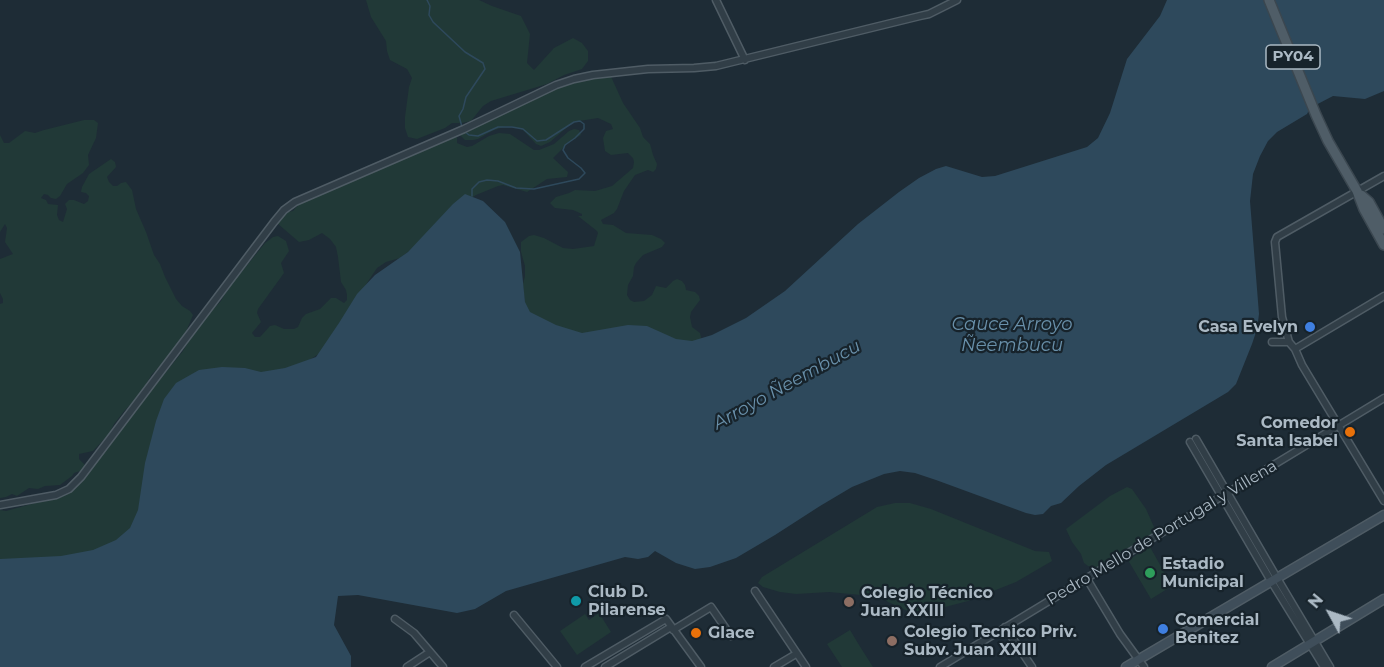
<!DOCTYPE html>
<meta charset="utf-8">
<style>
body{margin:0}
#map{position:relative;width:1384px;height:667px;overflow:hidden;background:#1e2c36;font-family:Montserrat,sans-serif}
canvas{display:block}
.north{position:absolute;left:1300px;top:583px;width:60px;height:60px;-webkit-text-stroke:4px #17232b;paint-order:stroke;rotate:310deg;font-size:16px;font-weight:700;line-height:24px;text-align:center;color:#abb9c4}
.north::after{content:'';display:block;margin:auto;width:21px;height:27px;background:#abb9c4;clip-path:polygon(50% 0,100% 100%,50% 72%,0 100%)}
</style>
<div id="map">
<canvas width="1384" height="667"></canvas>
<div class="north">N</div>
</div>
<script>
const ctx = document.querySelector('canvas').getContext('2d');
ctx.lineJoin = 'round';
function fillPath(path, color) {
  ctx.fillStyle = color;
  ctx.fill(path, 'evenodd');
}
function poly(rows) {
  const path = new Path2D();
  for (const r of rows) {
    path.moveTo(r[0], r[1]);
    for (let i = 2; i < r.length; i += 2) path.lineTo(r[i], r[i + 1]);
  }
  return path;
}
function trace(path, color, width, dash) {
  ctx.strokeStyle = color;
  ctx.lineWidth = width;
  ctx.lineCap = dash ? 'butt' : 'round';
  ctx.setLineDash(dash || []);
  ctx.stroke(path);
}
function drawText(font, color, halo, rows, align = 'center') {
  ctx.font = font + ' Montserrat,sans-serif';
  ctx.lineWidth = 4.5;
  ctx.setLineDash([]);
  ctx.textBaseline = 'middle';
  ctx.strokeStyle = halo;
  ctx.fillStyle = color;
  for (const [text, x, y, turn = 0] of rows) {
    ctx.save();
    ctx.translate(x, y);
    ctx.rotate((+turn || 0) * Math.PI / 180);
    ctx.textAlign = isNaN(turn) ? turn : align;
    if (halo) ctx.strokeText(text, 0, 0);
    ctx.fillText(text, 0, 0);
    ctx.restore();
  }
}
fillPath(poly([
 [366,0,479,0,492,6,521,16,530,34,527,63,534,70,554,48,573,38,582,43,588,51,588,61,582,69,564,75,547,84,491,101,483,106,471,121,462,123,452,123,445,128,417,139,408,137,405,128,405,117,409,87,412,78,407,69,390,60,387,51,386,41,371,17],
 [608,70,623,103,640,128,643,137,650,144,653,155,657,164,656,169,653,172,648,170,635,175,624,191,617,209,614,213,601,220,603,224,613,225,626,233,652,235,661,239,665,243,662,247,643,255,636,263,634,267,633,276,628,285,627,295,630,300,634,302,644,301,652,295,656,286,666,288,673,281,677,279,682,281,685,285,686,290,695,292,699,296,700,300,691,312,690,317,692,327,700,333,701,337,700,342,587,341,526,314,523,284,525,276,525,266,521,252,521,242,529,236,534,235,544,238,563,248,573,249,594,246,598,233,597,231,578,216,582,216,582,214,573,210,555,208,550,203,556,197,569,193,575,190,595,191,612,186,633,168,634,162,633,158,628,153,611,155,605,151,603,138,606,131,613,129,611,124,598,118,573,122,550,142,541,146,536,144,523,130,511,126,506,126,492,131,478,139,473,140,465,140,459,134,516,104,589,74,600,71],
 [84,120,94,120,98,123,96,138,88,155,89,165,83,173,67,184,60,196,56,199,51,198,48,195,44,194,41,198,46,200,48,204,58,205,57,215,59,220,63,222,67,209,65,204,69,200,74,200,84,204,88,201,89,196,86,193,81,192,82,187,89,174,111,159,115,162,116,167,107,177,109,182,113,186,117,186,121,183,126,182,132,190,136,209,146,232,154,255,160,264,165,277,176,299,182,306,190,311,193,315,185,334,162,364,152,374,139,396,125,410,114,424,109,434,93,451,79,454,79,459,86,466,83,470,74,473,72,476,60,485,45,486,38,489,29,488,17,496,12,494,6,497,0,498,0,304,3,303,3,299,0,293,0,259,13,254,5,242,7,228,5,224,0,232,0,135,4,143,9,143,25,131,35,133,44,130],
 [574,129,579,130,581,135,568,143,553,158,568,172,567,177,547,179,527,192,503,185,498,186,476,195,467,201,452,218,400,258,386,262,377,268,320,353,308,361,154,435,148,454,137,540,0,575,0,510,6,511,46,500,70,491,109,447,119,430,183,351,199,324,221,301,227,290,265,243,273,237,278,236,286,241,289,251,281,263,284,273,258,309,257,313,261,322,252,333,255,337,260,337,270,326,275,325,284,329,294,329,298,327,302,318,306,314,320,309,331,298,336,298,344,303,347,300,347,295,346,290,341,282,338,257,336,247,330,239,322,233,309,240,299,242,277,223,280,219,288,212,293,211,299,204,455,134,457,138,457,143,467,147,472,146,489,136,499,133,510,134,534,150,539,150,554,144,569,131],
 [1127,487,1132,489,1146,509,1154,527,1154,531,1151,536,1138,542,1115,559,1097,568,1088,566,1084,563,1081,554,1072,542,1066,529,1110,496],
 [895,503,910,503,931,509,1035,551,1049,552,1052,561,1016,582,968,601,930,611,908,611,888,602,879,595,861,595,829,592,796,594,780,592,763,587,758,583,762,577,877,507],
 [1150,547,1172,586,1151,599,1128,560],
 [599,613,611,632,577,655,560,631,585,614,589,620],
 [850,630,859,645,873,667,842,667,827,644]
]), '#213937');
fillPath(poly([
 [1167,0,1384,0,1384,91,1365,99,1333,96,1310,108,1307,114,1277,132,1268,141,1260,156,1253,174,1250,201,1259,314,1257,329,1252,344,1236,384,1228,392,1106,465,1079,486,1061,503,1051,506,1043,514,1035,515,1026,513,936,480,915,473,900,471,884,474,852,487,820,506,775,535,736,558,710,567,695,569,676,563,655,551,648,557,638,559,625,557,506,591,475,609,457,613,358,595,338,596,334,625,351,656,351,667,0,667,0,559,61,556,93,550,116,540,130,528,138,510,145,463,156,421,164,399,176,383,199,370,222,367,245,368,261,372,285,368,316,357,339,323,357,294,375,275,408,252,453,204,465,194,483,201,505,222,520,252,525,302,530,312,556,325,582,333,628,325,647,326,676,339,692,341,712,335,746,318,785,291,858,224,899,192,919,178,936,169,946,166,982,177,995,176,1087,147,1098,138,1110,113,1127,59,1160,16]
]), '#2e495c');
trace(poly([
 [427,0,430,6,429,15,433,22,465,52,483,63,485,69,466,97,463,109,459,116,462,127],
 [464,131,469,135,478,136,498,127,512,127,523,129,537,141,546,140,574,122,580,121,584,124,584,129,575,138,565,145,563,150,568,158,581,168,585,173,579,179,534,189,516,188,498,181,487,180,479,182,472,189,472,196]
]), '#2e495c', 1.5);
const minor = poly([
 [716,0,745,60],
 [1384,176,1277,237,1275,242,1282,317,1289,342,1295,349,1302,365,1384,501],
 [1272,342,1289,342],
 [1295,349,1384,296],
 [1196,439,1277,578,1330,667],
 [1190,442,1271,581,1324,667],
 [0,505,56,495,69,489,81,477,274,222,284,210,295,202,464,129,556,85,574,79,593,75,648,69,694,68,716,66,920,16,929,14,957,0],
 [1087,579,1120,634,1144,667],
 [755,591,806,667],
 [514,615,557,667],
 [395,619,414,633,443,667],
 [1005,627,1032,667],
 [673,630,711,607,731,636],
 [407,667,430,652],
 [585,667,666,619,701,667],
 [605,667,671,627],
 [774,667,796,654],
 [940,667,1384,398]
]);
const secondary = poly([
 [1126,667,1384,515],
 [1272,667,1384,599]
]);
const primary = poly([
 [1269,0,1316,115,1328,141,1357,191,1364,209,1384,245],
 [1361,195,1369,202,1384,229]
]);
trace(minor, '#4f5c65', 9);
trace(secondary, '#4f5c65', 11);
trace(primary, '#3b4750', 12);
trace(minor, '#313e47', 6);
trace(secondary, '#3f4e5a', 8);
trace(primary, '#4f5d67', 9);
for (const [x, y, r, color] of [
 [1310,327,6,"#3f7fe0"],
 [1350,432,6,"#e8710a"],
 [1150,573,6,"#2e9e5b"],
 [576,601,6,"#0f9aa8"],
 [849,602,6,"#8d6e63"],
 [1163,629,6,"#3f7fe0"],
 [696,633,6,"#e8710a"],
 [892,641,6,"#8d6e63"]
]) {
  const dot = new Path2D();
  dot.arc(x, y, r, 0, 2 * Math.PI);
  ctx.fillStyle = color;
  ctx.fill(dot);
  trace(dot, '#17232b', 2);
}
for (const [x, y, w] of [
 [1293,57,54]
]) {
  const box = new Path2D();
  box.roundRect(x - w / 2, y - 12, w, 24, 4.5);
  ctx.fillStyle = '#17232b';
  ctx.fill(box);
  trace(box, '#abb9c4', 1.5);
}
drawText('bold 15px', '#abb9c4', null, [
 ["PY04",1293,57]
]);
drawText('bold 16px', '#abb9c4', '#17232b', [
 ["Casa Evelyn",1298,327,"right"],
 ["Comedor",1338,423,"right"],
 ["Santa Isabel",1338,441,"right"],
 ["Estadio",1162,564],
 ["Municipal",1162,582],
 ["Club D.",588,592],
 ["Pilarense",588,610],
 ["Colegio Técnico",861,593],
 ["Juan XXIII",861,611],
 ["Comercial",1175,620],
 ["Benitez",1175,638],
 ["Colegio Tecnico Priv.",904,632],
 ["Subv. Juan XXIII",904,650],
 ["Glace",708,633]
], 'left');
drawText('16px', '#abb9c4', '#17232b', [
 ["Pedro Mello de Portugal y Villena",1162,533,-31]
]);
drawText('italic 18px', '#6990aa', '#17232b', [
 ["Cauce Arroyo",1012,325],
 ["Ñeembucu",1012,346],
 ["Arroyo Ñeembucu",787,385,-29]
]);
</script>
